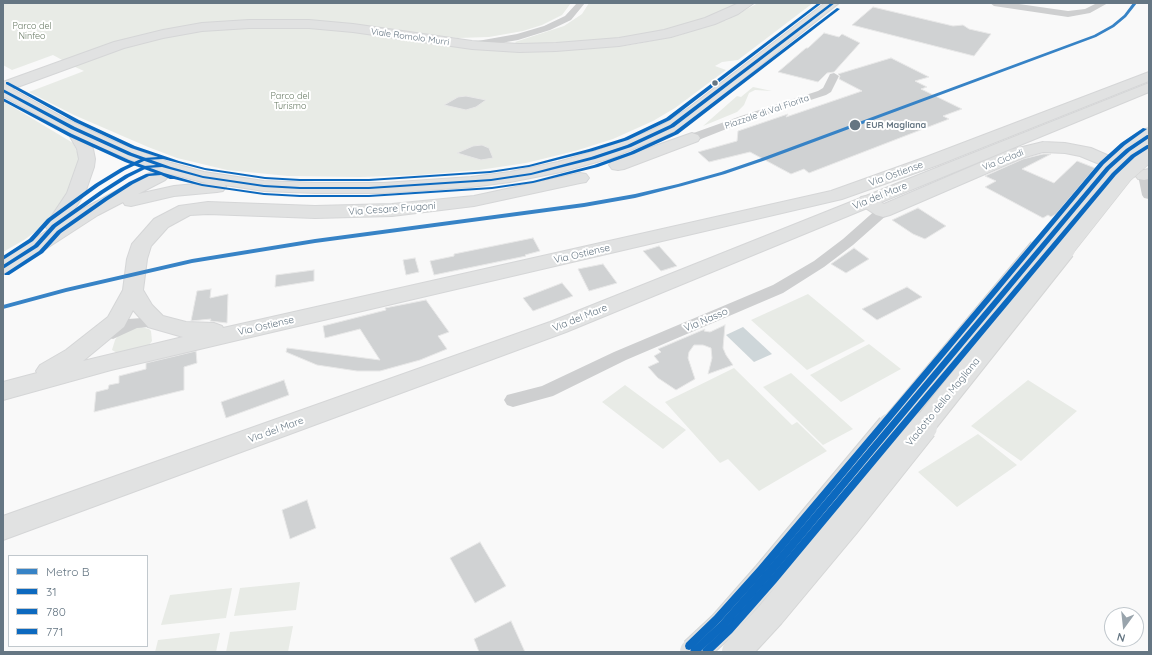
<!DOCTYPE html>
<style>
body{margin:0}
#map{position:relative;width:1152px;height:655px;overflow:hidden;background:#f9f9f9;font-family:Quicksand,sans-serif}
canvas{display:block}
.frame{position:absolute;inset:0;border:4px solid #657683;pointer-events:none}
.legend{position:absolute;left:8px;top:555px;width:140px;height:92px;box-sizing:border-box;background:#fff;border:1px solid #c1c8cd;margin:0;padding:5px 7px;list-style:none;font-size:12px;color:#657683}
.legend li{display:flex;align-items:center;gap:8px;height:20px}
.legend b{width:20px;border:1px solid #c1c8cd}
.north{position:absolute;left:1104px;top:607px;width:40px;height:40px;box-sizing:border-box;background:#fff;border:1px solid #c1c8cd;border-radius:50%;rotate:195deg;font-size:11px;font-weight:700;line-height:16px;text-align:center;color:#657683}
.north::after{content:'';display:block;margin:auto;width:14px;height:18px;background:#99a4ac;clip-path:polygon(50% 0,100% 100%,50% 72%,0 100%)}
</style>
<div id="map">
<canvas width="1152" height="655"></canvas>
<div class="frame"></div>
<ul class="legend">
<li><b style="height:5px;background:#3783c6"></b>Metro B</li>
<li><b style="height:5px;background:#0c69bf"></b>31</li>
<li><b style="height:5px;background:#0c69bf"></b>780</li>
<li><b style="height:5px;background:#0c69bf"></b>771</li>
</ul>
<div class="north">N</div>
</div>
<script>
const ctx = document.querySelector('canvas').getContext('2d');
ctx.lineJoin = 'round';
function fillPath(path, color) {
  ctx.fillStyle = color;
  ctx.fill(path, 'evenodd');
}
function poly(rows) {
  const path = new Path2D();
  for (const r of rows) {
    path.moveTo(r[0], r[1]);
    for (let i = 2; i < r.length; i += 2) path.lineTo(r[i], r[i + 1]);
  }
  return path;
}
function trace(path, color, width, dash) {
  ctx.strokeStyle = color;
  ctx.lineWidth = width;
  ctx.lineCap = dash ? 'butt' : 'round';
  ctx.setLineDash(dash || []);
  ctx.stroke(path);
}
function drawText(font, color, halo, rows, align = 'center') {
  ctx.font = font + ' Quicksand,sans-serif';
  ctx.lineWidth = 4;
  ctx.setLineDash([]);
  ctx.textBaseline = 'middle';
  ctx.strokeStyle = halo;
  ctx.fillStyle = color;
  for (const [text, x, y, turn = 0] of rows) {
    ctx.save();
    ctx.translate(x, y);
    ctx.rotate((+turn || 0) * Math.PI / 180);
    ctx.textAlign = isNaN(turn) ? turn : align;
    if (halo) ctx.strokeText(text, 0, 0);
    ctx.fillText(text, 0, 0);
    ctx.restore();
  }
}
fillPath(poly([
 [3,3,571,3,562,15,542,25,523,31,489,37,458,38,434,36,289,20,236,21,182,27,151,33,112,43,64,61,53,55,12,70,3,65],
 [589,3,739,3,704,19,663,31,637,36,578,42,533,44,517,44,515,42,564,26,582,14],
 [758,3,813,3,738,60,722,62,715,66,726,70,675,108,653,121,613,139,575,151,526,163,479,170,418,175,360,177,288,176,227,170,177,158,148,147,74,115,29,92,84,71,73,66,123,47,171,35,221,28,307,28,352,32,473,49,557,51,630,45,677,36,727,20],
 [753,87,772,91,755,90,749,93,744,105,737,112,703,126,737,96,741,97],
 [3,101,73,143,82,163,79,175,58,212,42,227,24,240,3,252],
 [808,294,865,341,807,370,751,320],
 [141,327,149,329,151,331,152,341,149,345,119,354,112,350,115,340,117,337,129,329],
 [869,344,901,369,841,402,810,375],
 [734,368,792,425,797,422,827,451,759,491,728,459,720,463,665,402],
 [791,373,853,429,823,445,763,387],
 [1028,380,1077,411,1021,461,971,426],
 [625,385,686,430,663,449,602,402],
 [978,434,1017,465,957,507,918,472],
 [300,582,296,610,234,616,240,588],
 [232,588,226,618,161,625,170,595],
 [293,626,288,652,226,652,230,632],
 [220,633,216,652,155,652,158,640]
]), '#e8ebe6');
fillPath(poly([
 [743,327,772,354,754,362,726,335]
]), '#ced6d9');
const building = poly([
 [873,7,953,26,963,25,969,29,991,34,974,56,852,25,873,7],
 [824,33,839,37,842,34,860,43,834,72,827,73,818,82,778,72,806,48,808,48,824,33],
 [891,58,929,77,915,81,927,87,921,89,962,109,943,116,949,119,809,173,804,169,791,174,750,152,709,162,698,152,737,141,738,131,788,114,786,117,862,91,839,79,840,76,838,74,891,58],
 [466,96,486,100,476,107,466,110,444,105,458,97,466,96],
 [482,145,489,148,493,158,481,160,457,153,473,146,482,145],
 [1043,154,1051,154,1022,169,1054,183,1077,161,1095,168,1056,214,1051,217,1048,215,1043,218,985,187,996,181,985,176,1023,159,1043,154],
 [918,208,946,226,925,239,913,234,892,220,918,208],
 [533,238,540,251,525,255,526,256,434,275,430,261,454,256,454,254,533,238],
 [659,246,677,266,661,271,643,251,659,246],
 [854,248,869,259,846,273,831,264,854,248],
 [415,258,419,272,406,275,403,260,415,258],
 [603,264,617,283,589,291,578,269,603,264],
 [314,270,314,281,275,287,276,275,314,270],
 [562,283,573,296,533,311,523,298,562,283],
 [907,287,922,297,877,320,862,309,907,287],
 [211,289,210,298,228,294,227,323,210,321,211,319,191,321,197,291,211,289],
 [426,300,449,332,438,336,447,349,420,360,380,371,357,371,317,365,286,352,287,348,380,360,360,329,325,338,323,326,386,310,385,308,426,300],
 [725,325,723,348,726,355,733,365,708,374,712,358,711,348,703,345,694,345,689,352,688,358,695,379,676,390,658,378,648,367,659,362,654,356,661,352,658,349,705,329,704,331,710,332,725,325],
 [196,351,197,363,184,367,184,390,94,412,96,392,108,389,109,385,119,383,119,376,146,369,146,363,196,351],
 [284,380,289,395,226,418,221,402,284,380],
 [307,500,316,528,290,539,282,510,307,500],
 [480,542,506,586,475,603,450,558,480,542],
 [511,621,525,652,479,652,474,639,511,621]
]);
fillPath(building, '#d0d2d3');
trace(building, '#e8e8e8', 1);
const secondary = poly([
 [739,3,754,3,738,14,715,24,671,37,619,46,556,51,519,52,472,49,353,32,309,28,249,28,202,31,163,38,124,48,12,89,66,119,115,142,168,162,204,172,264,181,315,183,383,183,471,177,510,172,558,162,599,150,650,131,666,123,690,107,825,3,839,3,700,113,678,129,662,137,611,158,561,172,510,182,471,187,383,193,315,193,264,191,225,185,226,187,223,191,217,192,174,196,131,206,125,205,123,202,98,215,10,272,3,273,3,258,48,230,45,226,67,193,79,159,77,149,67,131,3,96,3,82,114,42,163,30,202,23,249,20,309,20,353,24,472,41,519,44,556,43,619,38,664,30,705,18,739,3],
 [89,142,155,170,70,216,85,193,94,167,95,159,93,149,89,142],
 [171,174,206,183,174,186,138,194,165,180,171,174],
 [1149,72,1149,81,938,165,842,199,238,340,111,370,3,400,3,382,37,373,36,371,40,365,66,350,108,317,123,290,127,259,132,244,154,219,179,206,208,202,315,206,392,204,474,196,580,173,586,174,589,178,586,182,580,183,474,206,392,216,315,218,208,214,190,215,168,227,151,246,147,259,143,290,152,305,163,316,186,322,214,323,222,326,223,328,831,191,926,157,1149,72],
 [133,310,148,327,183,337,83,361,124,327,133,310],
 [692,133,698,135,700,138,698,141,624,169,618,170,612,169,609,165,612,161,692,133],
 [1043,142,1065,143,1091,148,1137,168,1140,172,1137,176,1131,177,1080,156,1065,153,1043,152,1022,158,890,215,883,217,876,215,861,205,858,201,861,197,867,196,873,197,884,204,1010,150,1043,142]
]);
const primary = poly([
 [1149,83,1149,92,566,332,3,540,3,516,550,322,1149,83]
]);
const highway = poly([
 [1149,169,1149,179,1144,180,1138,179,1135,175,1138,171,1149,169]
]);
trace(secondary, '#d5d6d7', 2);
trace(primary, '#d5d6d7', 2);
trace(highway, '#d5d6d6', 2);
fillPath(poly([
 [577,3,585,3,571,20,550,30,518,40,472,48,467,45,472,42,517,34,544,26,565,16,577,3],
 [990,3,1012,3,1068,11,1085,9,1097,3,1108,3,1090,13,1068,17,994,6,990,3],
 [834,73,839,76,831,92,826,95,749,120,696,141,688,141,686,138,688,135,741,116,818,91,823,88,830,74,834,73],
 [1144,171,1149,173,1149,199,1144,198,1142,195,1138,175,1140,172,1144,171],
 [883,207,888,208,890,211,888,214,853,245,824,267,783,293,626,360,553,396,513,407,507,405,504,400,507,395,542,386,614,352,773,285,814,261,843,239,878,208,883,207],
 [156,317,162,318,164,322,162,326,137,328,113,339,107,337,105,333,107,329,128,319,156,317]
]), '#cecfd0');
fillPath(secondary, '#e1e2e2');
fillPath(primary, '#e1e2e2');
fillPath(highway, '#e1e2e2');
const highwayBridgeFar2 = poly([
 [1039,250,1108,168,1128,150,1149,136],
 [1064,250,1124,174,1149,152]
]);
const highwayBridgeFar1 = poly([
 [890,428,1040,249],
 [922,428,1064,249]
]);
const highwayBridge = poly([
 [694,652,723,625,767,575,891,427],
 [736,652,771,614,846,524,923,427]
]);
trace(highwayBridgeFar2, '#d5d6d6', 19, []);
trace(highwayBridgeFar1, '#d5d6d6', 24, []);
trace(highwayBridge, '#d5d6d6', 30, []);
trace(highwayBridgeFar2, '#e1e2e2', 18);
trace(highwayBridgeFar1, '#e1e2e2', 22);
trace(highwayBridge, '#e1e2e2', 28);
fillPath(poly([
 [831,3,835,3,674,127,631,147,595,159,531,175,491,181,369,189,300,189,264,187,203,178,162,167,147,168,129,177,104,193,56,227,38,247,3,269,3,265,34,245,52,225,100,191,125,175,144,166,156,165,128,155,71,129,3,92,3,89,75,127,132,153,171,167,203,176,264,185,300,187,369,187,491,179,531,173,591,157,627,145,670,125,831,3],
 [1147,135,1149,135,1149,138,1130,151,1110,169,770,578,726,628,700,652,690,652,691,649,720,622,764,572,1106,167,1126,149,1147,135]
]), '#0c69bf');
fillPath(poly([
 [837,8,840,9,678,134,634,154,598,167,533,183,492,189,369,197,300,197,264,195,202,186,174,179,170,179,161,175,149,176,133,184,108,200,61,233,43,253,9,275,5,275,4,274,39,251,57,231,104,198,129,182,146,174,155,173,125,162,68,136,3,101,3,98,72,134,129,160,164,173,202,184,264,193,300,195,369,195,492,187,533,181,594,165,630,152,674,132,837,8],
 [1147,145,1149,145,1149,148,1135,157,1116,175,776,583,732,633,712,652,702,652,703,649,726,627,770,577,1112,173,1131,155,1147,145]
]), '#0c69bf');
fillPath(poly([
 [818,3,822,3,670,120,628,140,593,151,529,167,490,173,369,181,300,181,265,179,205,170,163,159,146,160,125,170,99,186,51,221,33,241,3,260,3,256,29,239,47,219,95,184,121,168,143,158,158,157,131,148,75,122,6,84,6,82,8,82,79,120,135,146,179,161,205,168,265,177,300,179,369,179,490,171,529,165,589,149,624,138,666,118,818,3],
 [1143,128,1147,129,1125,145,1104,164,764,573,720,622,692,649,689,650,686,649,685,646,686,643,714,616,758,567,1100,162,1121,143,1143,128]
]), '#0c69bf');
fillPath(poly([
 [1133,3,1137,3,1126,17,1114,27,1096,37,763,161,725,174,682,186,635,198,584,207,315,243,192,263,66,292,3,309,3,305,66,288,192,259,315,239,584,203,635,194,678,184,721,172,759,159,1094,35,1112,25,1124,15,1133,3]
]), '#3783c6');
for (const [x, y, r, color] of [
 [715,83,3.5,"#657683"],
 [855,125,6,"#657683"]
]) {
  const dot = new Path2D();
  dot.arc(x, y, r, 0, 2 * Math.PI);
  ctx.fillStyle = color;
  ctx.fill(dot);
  trace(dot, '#fff', 1.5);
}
drawText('9px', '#687a64', '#fff', [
 ["Parco del",32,26],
 ["Ninfeo",32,36],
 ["Parco del",290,96],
 ["Turismo",290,106]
]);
drawText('9px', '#657683', '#fff', [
 ["Viale Romolo Murri",410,37,8],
 ["Piazzale di Val Fiorita",767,112,-19],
 ["Via Cicladi",1003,160,-22]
]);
drawText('bold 9px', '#657683', '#fff', [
 ["EUR Magliana",866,125]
], 'left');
drawText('10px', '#657683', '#fff', [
 ["Via Ostiense",896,174,-20],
 ["Via del Mare",880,196,-22],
 ["Via Cesare Frugoni",392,209,-4],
 ["Via Ostiense",582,254,-13],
 ["Via del Mare",580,318,-22],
 ["Via Nasso",706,320,-23],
 ["Via Ostiense",266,326,-13],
 ["Viadotto della Magliana",943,402,-51],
 ["Via del Mare",276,430,-20]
]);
</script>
